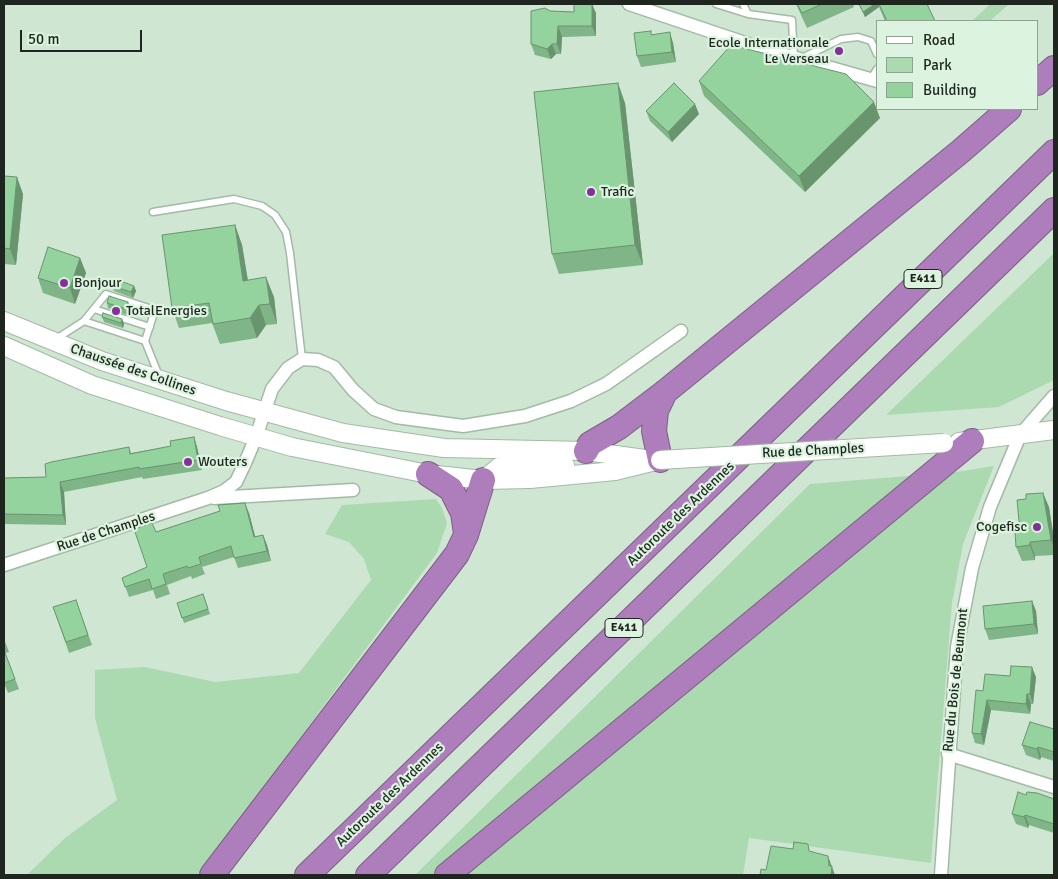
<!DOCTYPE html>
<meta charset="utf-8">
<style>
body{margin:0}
#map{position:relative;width:1058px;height:879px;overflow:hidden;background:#cfe6d2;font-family:Signika,sans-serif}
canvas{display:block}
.frame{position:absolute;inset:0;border:5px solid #1e261f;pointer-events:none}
.legend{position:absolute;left:876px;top:20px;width:162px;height:90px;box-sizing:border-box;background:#dcf4df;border:1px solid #90a292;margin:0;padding:6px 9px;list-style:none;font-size:15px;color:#1e261f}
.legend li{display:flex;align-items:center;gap:10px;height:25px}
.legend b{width:25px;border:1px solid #90a292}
.scale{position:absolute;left:20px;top:30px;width:122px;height:22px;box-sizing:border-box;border:2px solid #1e261f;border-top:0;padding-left:6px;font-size:15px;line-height:18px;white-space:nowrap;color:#1e261f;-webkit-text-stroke:4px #dcf4df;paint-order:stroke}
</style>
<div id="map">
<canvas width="1058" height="879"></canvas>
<div class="frame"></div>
<ul class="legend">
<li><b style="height:6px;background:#fff"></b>Road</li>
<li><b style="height:14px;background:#abdab1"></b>Park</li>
<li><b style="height:14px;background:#94d39d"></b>Building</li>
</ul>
<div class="scale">50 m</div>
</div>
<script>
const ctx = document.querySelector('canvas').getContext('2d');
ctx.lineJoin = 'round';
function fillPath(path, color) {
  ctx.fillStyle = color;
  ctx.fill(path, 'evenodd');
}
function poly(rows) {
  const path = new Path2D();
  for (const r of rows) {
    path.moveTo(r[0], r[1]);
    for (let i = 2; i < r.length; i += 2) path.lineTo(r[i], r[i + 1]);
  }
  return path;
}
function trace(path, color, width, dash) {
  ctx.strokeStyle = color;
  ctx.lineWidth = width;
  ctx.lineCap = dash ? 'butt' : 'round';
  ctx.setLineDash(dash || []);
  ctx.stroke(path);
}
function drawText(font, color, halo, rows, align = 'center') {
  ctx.font = font + ' Signika,sans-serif';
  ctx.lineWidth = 4.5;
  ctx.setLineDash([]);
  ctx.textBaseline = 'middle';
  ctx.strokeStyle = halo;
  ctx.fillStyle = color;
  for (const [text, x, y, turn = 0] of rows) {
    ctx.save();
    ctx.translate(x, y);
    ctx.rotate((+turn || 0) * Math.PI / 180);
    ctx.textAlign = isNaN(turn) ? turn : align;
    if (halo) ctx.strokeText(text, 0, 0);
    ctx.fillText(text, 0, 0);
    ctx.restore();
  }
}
fillPath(poly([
 [990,4,1009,4,990,21,972,21],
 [1054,253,1054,380,999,407,886,415],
 [994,466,963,544,952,603,931,863,749,838,743,875,415,875,810,484,956,472],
 [436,499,442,508,447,523,437,553,198,875,27,875,65,838,117,800,95,718,95,670,145,667,215,682,299,673,371,580,364,559,349,542,325,534,342,505]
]), '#abdab1');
const service = poly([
 [716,4,748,14,743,4],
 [748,14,792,20,794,58],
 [804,57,841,39,858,37,871,41,877,54],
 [870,80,877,69],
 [153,212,234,199,262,206,275,215,286,232,290,253,302,359],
 [94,309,150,327],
 [84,321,106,294,155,310,145,341],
 [56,339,84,321,145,341,159,376]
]);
const minor = poly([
 [629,4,754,46,877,81],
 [214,498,353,490],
 [4,565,208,498,224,491,236,482,245,463,256,437,272,389,288,368,302,359,318,360,334,367,353,390,374,409,396,417,463,426,525,416,571,401,606,384,681,331],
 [948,754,1054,787],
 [941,875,957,647,972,568,990,507,1020,435,1054,396]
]);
const secondary = poly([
 [4,321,102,361,226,401,343,433,444,448,586,451,645,459],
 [4,346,92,385,220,426,292,447,428,474,483,480,530,479,615,471,660,460],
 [959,442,1054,430],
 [483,480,499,467,507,465,565,465]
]);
const motorway = poly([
 [1037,83,1054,68],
 [586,451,590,444,619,427,665,392,961,151,1009,109],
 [660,460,654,431,656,411,665,392],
 [428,474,451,489,463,513,466,534],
 [212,875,457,554,466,535,483,480],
 [307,875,1054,152],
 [368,875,1054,210],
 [447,875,972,441]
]);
trace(service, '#a3baa6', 9);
trace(minor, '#a3baa6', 15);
trace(secondary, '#a3baa6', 20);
trace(motorway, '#7c5f84', 26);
trace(service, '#fff', 6);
trace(minor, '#fff', 12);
trace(secondary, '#fff', 18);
trace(motorway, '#ae7dbb', 24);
const secondaryBridge = poly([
 [660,460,944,443]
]);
trace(secondaryBridge, '#a3baa6', 20, []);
trace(secondaryBridge, '#fff', 18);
fillPath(poly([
 [796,4,853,4,854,7,807,28],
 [859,4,927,4,935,21,885,21,879,7,865,17],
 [550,11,596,13,596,36,562,37,561,54,556,54,551,59,535,55,531,44],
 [652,35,673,43,676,62,641,67,637,56],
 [699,81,880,118,805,192,704,96],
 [625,103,643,265,559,274,552,254],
 [646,111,699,114,672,142,650,121],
 [4,176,23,194,16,265,4,264],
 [235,225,242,245,248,280,274,297,277,324,266,325,257,338,220,344,212,323,179,328,172,308],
 [80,258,86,273,75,304,43,293,38,278],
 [112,286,134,286,136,291,133,298,114,291],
 [128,302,130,307,127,315,108,308,107,303],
 [102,317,122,319,124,324,123,328,104,322],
 [194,437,197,447,202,470,143,479,142,477,64,492,66,525,4,524,4,478,46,477,129,447,131,453,171,446],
 [1049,507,1054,540,1054,555,1035,556,1035,560,1022,561,1016,547,1020,531],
 [220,511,249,513,255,537,263,535,267,545,271,561,238,568,234,557,202,567,205,574,192,579,191,576,167,585,170,594,156,599,153,590,129,597,122,578,147,567,156,532],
 [203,594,210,614,184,623,177,603],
 [76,600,92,645,69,653,53,607],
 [1032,601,1036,611,1038,634,989,640,985,629],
 [4,639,9,652,5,653,19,689,8,693,4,683],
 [1010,676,1036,677,1033,704,1031,704,1030,714,991,710,984,745,975,743,972,733,983,691],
 [1054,729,1054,761,1041,757,1040,760,1026,755,1022,745],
 [1026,795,1054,799,1054,833,1029,825,1028,828,1016,824,1012,814]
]), '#7fb587');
fillPath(poly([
 [592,4,596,13,596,36,592,26],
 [875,4,877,4,879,7,865,17,863,12],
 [558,26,562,37,561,54,557,44],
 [670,32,673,43,676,62,672,52],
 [552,44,556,54,551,59,547,49],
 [618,83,625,103,643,265,635,245],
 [874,102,880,118,805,192,799,176],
 [695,104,699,114,672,142,668,132],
 [17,177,23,194,16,265,10,249],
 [235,225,242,245,251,301,243,281],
 [80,258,86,273,75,304,70,288],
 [266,277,274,297,277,324,270,304],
 [134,286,136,291,133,298,131,292],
 [128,302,130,307,127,315,126,309],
 [259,305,266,325,257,338,250,318],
 [122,319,124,324,123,328,121,323],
 [194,437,197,447,202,470,198,460],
 [60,482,64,492,66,525,63,515],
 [1043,493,1049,507,1054,540,1054,548,1051,540],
 [245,503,249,513,258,547,254,537],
 [263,535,267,545,271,561,267,551],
 [1030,542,1035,556,1035,560,1030,545],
 [1032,601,1036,611,1038,634,1034,624],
 [1032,667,1036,677,1033,704,1030,694],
 [1027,694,1031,704,1030,714,1026,704],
 [987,700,991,710,984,745,981,734],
 [1038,747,1041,757,1040,760,1037,749],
 [1025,815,1029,825,1028,828,1024,817],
 [828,856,835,875,831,875]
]), '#68946e');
const building = poly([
 [574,4,592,4,592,26,558,26,557,44,552,44,547,49,531,44,531,11,545,8,550,11,574,12,574,4],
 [797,4,822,4,802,13,797,4],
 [859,4,875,4,863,12,859,4],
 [879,4,927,4,935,21,887,21,879,4],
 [651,31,651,35,670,32,672,52,637,56,634,33,651,31],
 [731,45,846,74,874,102,799,176,699,81,731,45],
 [618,83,635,245,552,254,534,92,618,83],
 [674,83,695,104,668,132,646,111,674,83],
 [4,176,17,177,10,249,4,248,4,176],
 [235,225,243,281,266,277,270,304,259,305,250,318,213,324,209,303,172,308,162,235,235,225],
 [48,247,80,258,70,288,38,278,48,247],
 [115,279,134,286,131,292,112,286,115,279],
 [109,296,128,302,126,309,107,303,109,296],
 [103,313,122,319,121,323,102,317,103,313],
 [194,437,198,460,139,469,139,467,60,482,63,515,4,514,4,478,46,477,45,464,51,462,129,447,130,454,171,446,170,441,194,437],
 [1043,493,1051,540,1030,542,1030,545,1016,547,1015,532,1020,531,1017,500,1026,499,1026,494,1043,493],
 [245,503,254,537,263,535,267,551,234,558,231,546,199,557,201,564,188,568,187,566,163,574,166,584,152,589,149,579,125,587,122,578,147,567,134,529,152,523,156,532,220,511,218,505,245,503],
 [203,594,208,609,182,618,177,603,203,594],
 [76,600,88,635,66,642,53,607,76,600],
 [1032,601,1034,624,985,629,983,606,1032,601],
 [4,650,15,679,4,683,4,650],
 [1011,666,1032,667,1030,694,1027,694,1026,704,987,700,981,734,972,733,976,690,983,691,985,674,1010,676,1011,666],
 [1030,722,1054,729,1054,752,1038,747,1037,749,1022,745,1030,722],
 [1018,792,1026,795,1027,792,1037,793,1054,799,1054,824,1025,815,1024,817,1012,814,1018,792],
 [794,842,808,844,809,851,828,856,829,866,832,866,831,875,760,875,761,869,766,870,771,846,793,849,794,842]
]);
fillPath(building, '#94d39d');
trace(building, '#68946e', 1);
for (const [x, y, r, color] of [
 [839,51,5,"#862f9c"],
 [591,192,5,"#862f9c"],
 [64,283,5,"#862f9c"],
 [116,311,5,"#862f9c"],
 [188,462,5,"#862f9c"],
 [1037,527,5,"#862f9c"]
]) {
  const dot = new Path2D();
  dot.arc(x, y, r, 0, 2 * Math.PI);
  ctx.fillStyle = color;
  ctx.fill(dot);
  trace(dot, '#dcf4df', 2);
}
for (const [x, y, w] of [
 [923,279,38],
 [624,628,38]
]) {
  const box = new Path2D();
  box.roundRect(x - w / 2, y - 9.5, w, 19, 4);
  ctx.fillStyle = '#dcf4df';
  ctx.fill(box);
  trace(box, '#1e261f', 1);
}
drawText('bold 12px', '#1e261f', null, [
 ["E411",923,279],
 ["E411",624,628]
]);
drawText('14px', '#1e261f', '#dcf4df', [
 ["Ecole Internationale",829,43,"right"],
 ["Le Verseau",829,59,"right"],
 ["Trafic",601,192],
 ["Bonjour",74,283],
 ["TotalEnergies",126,311],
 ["Wouters",198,462],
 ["Cogefisc",1027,527,"right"]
], 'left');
drawText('14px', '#1e261f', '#dcf4df', [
 ["Chaussée des Collines",133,370,19],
 ["Rue de Champles",813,451,-3],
 ["Autoroute des Ardennes",681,514,-44],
 ["Rue de Champles",106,532,-18],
 ["Rue du Bois de Beumont",956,680,-84],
 ["Autoroute des Ardennes",390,795,-44]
]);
</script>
